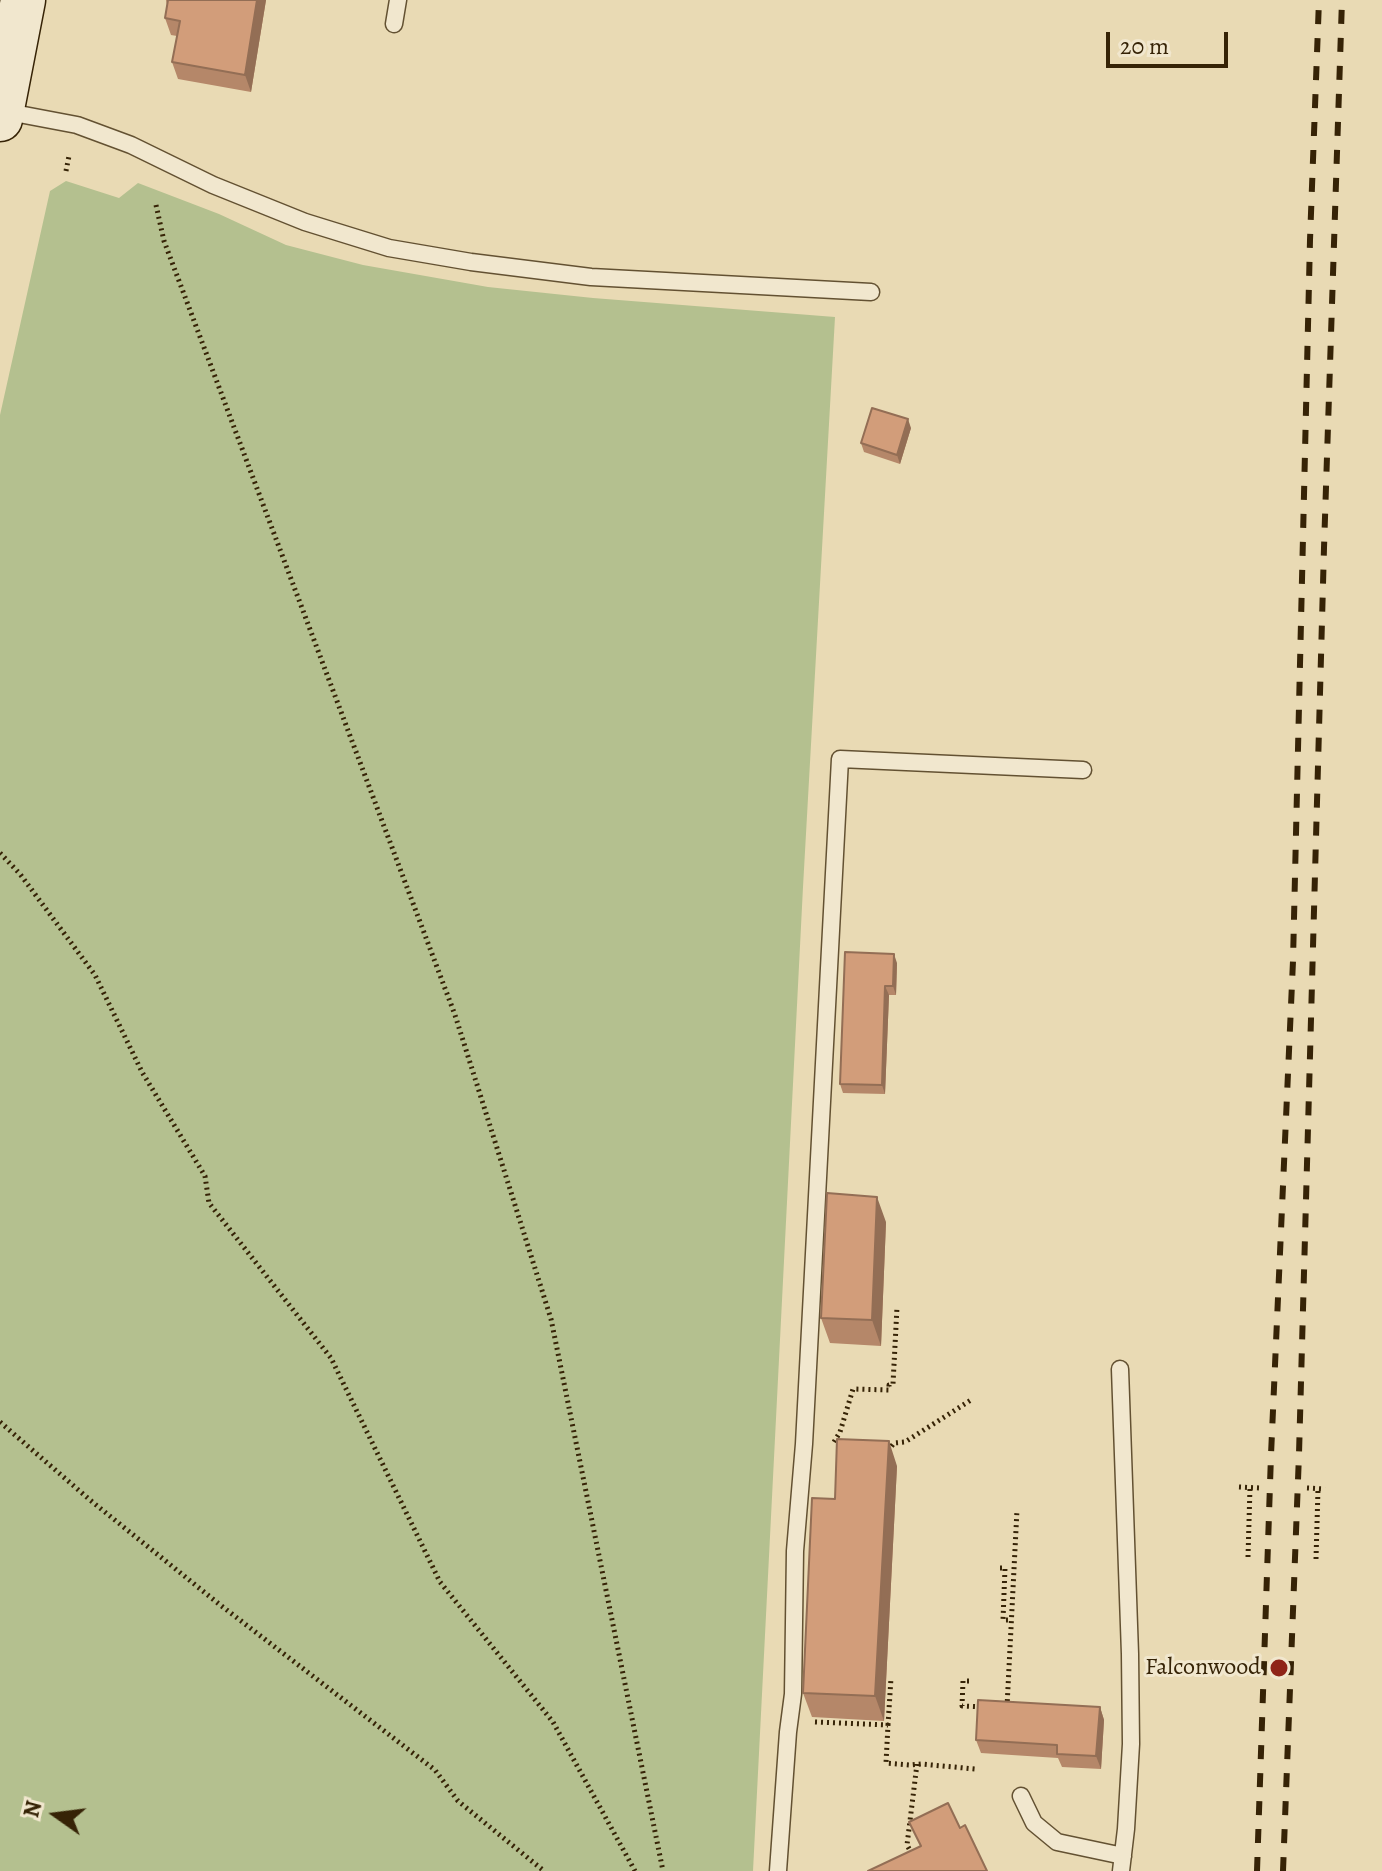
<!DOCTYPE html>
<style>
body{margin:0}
#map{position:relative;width:1382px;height:1871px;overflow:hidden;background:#e9dab4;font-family:Alegreya,serif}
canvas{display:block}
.north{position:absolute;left:16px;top:1775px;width:80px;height:80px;-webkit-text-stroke:6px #f1e7ce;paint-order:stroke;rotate:284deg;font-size:22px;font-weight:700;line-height:32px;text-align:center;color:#362306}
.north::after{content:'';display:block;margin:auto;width:28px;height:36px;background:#362306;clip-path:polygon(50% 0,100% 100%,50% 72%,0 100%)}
.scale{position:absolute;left:1106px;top:32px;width:122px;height:36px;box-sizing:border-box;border:4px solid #362306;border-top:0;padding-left:10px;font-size:24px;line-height:28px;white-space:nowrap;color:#362306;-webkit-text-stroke:6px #f1e7ce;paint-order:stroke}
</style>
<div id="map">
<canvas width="1382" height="1871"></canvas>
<div class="north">N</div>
<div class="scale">20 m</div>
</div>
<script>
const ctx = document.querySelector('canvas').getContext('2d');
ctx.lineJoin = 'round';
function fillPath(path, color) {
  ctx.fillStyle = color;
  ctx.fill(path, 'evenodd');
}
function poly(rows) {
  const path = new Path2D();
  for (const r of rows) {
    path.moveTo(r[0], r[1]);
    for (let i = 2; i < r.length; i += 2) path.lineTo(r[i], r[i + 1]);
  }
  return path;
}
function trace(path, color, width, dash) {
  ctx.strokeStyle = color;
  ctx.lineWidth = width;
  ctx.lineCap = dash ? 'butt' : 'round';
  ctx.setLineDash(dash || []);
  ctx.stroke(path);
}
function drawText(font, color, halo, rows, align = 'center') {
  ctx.font = font + ' Alegreya,serif';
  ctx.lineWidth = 6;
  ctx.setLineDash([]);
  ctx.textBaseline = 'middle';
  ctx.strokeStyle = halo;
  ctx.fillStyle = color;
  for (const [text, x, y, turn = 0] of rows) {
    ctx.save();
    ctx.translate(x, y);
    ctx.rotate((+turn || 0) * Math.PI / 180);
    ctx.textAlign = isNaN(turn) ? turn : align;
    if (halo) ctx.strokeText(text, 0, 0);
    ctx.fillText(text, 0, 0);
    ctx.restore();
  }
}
fillPath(poly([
 [66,181,119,198,138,183,219,214,286,245,363,265,488,287,593,298,835,317,803,887,753,1871,0,1871,0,415,50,191]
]), '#b4c08f');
const lane = poly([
 [394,24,398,0],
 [3,111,77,125,131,145,213,185,305,222,389,248,471,262,591,277,871,292],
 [1120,1369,1130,1654,1131,1744,1126,1829,1121,1871],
 [1021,1796,1034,1823,1057,1842,1123,1856],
 [778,1871,788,1732,793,1694,795,1551,804,1444,840,759,1083,770]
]);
const secondary = poly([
 [0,119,23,0]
]);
trace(lane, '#635132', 19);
trace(secondary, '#362306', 47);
trace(poly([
 [66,171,69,156],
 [156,205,164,241,455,1015,551,1319,663,1871],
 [0,853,20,874,95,975,142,1072,205,1176,209,1203,331,1358,440,1582,553,1722,635,1871],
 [0,1422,90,1500,219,1604,435,1770,458,1801,544,1871],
 [834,1442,840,1432,853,1389,889,1390,889,1385,893,1384,897,1307],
 [888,1451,894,1443,905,1442,971,1400],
 [1239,1487,1260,1488],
 [1307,1488,1325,1489],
 [1248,1557,1250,1487],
 [1316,1559,1318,1489],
 [1000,1568,1005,1568,1003,1620,1011,1620],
 [969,1681,963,1681,962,1706,983,1707],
 [1007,1707,1017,1510],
 [815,1722,888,1725,886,1763,910,1765,921,1764,975,1769],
 [888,1725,891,1678],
 [912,1854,907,1845,917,1764]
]), '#362306', 5, [2, 4]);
trace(lane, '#f1e7ce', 16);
trace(secondary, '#f1e7ce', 44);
trace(poly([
 [1257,1871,1271,1455,1293,961,1310,240,1319,0],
 [1283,1871,1299,1454,1324,548,1342,0]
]), '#362306', 6, [14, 14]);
fillPath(poly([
 [166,0,266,0,251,92,178,79,172,62,177,36,171,35,165,18,167,5],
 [911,428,900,464,864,452,861,443],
 [897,963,896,995,889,995,885,1094,843,1093,840,1084],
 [886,1222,881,1346,830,1343,821,1318],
 [897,1466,884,1721,812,1717,803,1693,835,1499],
 [1100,1707,1104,1720,1101,1769,1062,1767,1058,1758,981,1753,976,1740]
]), '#b58769');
fillPath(poly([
 [257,0,266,0,251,92,245,75],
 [908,419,911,428,900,464,897,455],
 [894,954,897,963,896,995,893,986],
 [885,986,889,995,885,1094,882,1085],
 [877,1197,886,1222,881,1346,872,1320],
 [889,1441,897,1466,884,1721,875,1696],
 [1100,1707,1104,1720,1101,1769,1096,1756]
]), '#936e55');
const building = poly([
 [168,0,257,0,245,75,172,62,180,21,165,18,168,0],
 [872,408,908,419,897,455,861,443,872,408],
 [845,952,894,954,893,986,885,986,882,1085,840,1084,845,952],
 [827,1193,877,1197,872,1320,821,1318,827,1193],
 [837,1439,889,1441,875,1696,803,1693,812,1498,835,1499,837,1439],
 [978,1700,1100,1707,1096,1756,1057,1754,1057,1745,976,1740,978,1700],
 [948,1803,960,1828,965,1825,987,1871,868,1871,921,1846,909,1822,948,1803]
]);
fillPath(building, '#d29d7a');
trace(building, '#936e55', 2);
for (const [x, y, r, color] of [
 [1279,1668,10,"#8f2418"]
]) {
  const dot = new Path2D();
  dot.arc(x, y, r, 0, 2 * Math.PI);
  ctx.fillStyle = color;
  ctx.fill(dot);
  trace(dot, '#f1e7ce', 3);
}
drawText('24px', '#362306', '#f1e7ce', [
 ["Falconwood",1261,1668]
], 'right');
</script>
